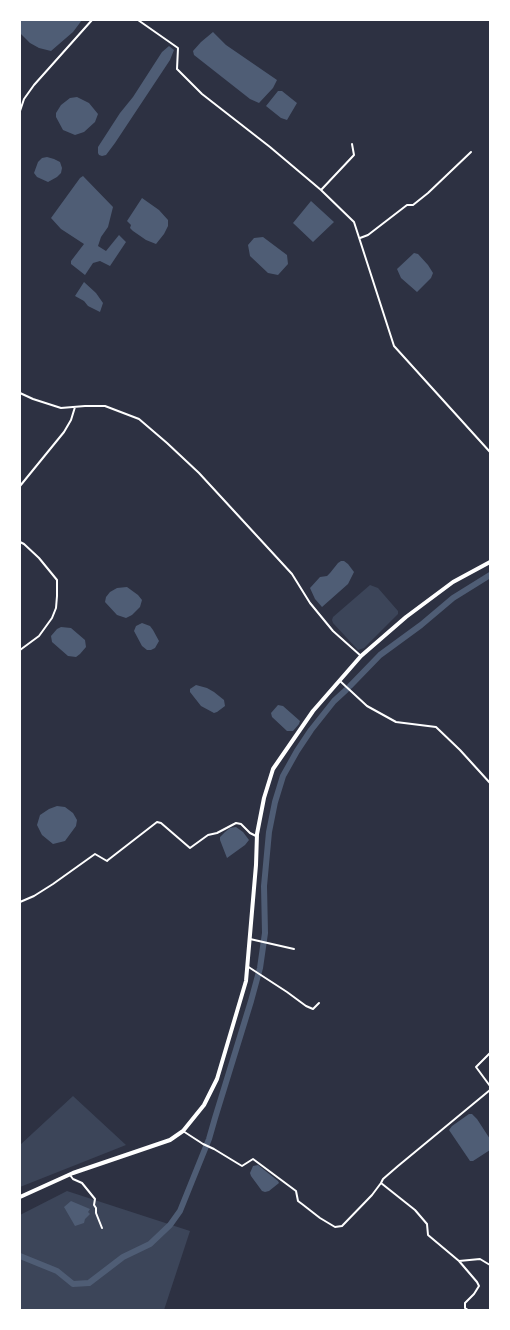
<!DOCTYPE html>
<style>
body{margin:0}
#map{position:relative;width:510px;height:1330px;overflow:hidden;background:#2d3142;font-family:Cabin,sans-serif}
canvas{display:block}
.frame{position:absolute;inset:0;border:21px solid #fff;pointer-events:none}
</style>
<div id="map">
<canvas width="510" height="1330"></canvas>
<div class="frame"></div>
</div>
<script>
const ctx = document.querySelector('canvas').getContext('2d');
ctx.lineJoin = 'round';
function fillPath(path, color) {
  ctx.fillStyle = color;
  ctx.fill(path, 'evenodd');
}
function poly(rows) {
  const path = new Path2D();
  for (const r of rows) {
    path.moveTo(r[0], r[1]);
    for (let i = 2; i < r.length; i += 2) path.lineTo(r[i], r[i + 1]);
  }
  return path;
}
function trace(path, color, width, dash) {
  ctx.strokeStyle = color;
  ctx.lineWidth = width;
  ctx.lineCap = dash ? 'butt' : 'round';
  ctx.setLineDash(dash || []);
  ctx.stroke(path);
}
fillPath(poly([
 [370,585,378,588,398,611,398,614,364,648,358,650,333,623,332,620,333,617],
 [73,1096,126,1145,20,1187,20,1145],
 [67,1191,190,1231,164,1310,20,1310,20,1215]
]), '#3c4559');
fillPath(poly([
 [20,20,82,20,73,32,51,51,39,48,30,43,20,33],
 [213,32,226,45,277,80,273,88,259,103,250,99,194,55,193,51,201,42],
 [169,46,174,50,170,60,115,143,106,155,102,156,99,155,98,153,98,147,120,113,133,97,162,52],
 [278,91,282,91,297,103,287,120,281,118,266,106],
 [77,97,89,103,98,114,95,122,84,132,75,135,63,130,56,117,56,113,61,105,70,98],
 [47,157,54,159,60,162,62,168,61,173,57,177,48,182,37,177,34,173,38,162,42,158],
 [83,176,113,207,108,227,101,237,98,246,106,251,119,235,126,242,110,266,100,261,93,263,85,275,71,264,71,261,84,244,61,229,51,218,80,178],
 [142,198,159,210,168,220,168,226,164,234,156,244,146,240,133,231,130,228,131,225,127,221],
 [311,201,334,222,313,242,293,223],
 [263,237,287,255,288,264,278,275,268,273,250,256,248,245,254,238],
 [414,253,418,254,428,265,433,273,431,278,417,292,401,278,397,269],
 [84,282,96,293,103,303,100,312,88,306,84,301,75,296],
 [341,561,344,561,348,564,354,572,348,584,322,607,315,599,310,588,320,577,327,576,330,573,338,563],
 [127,587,138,595,142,600,140,607,132,615,126,618,117,615,105,602,106,597,110,592,117,588],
 [142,623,150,626,153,630,159,641,155,648,151,650,147,650,142,646,134,631,136,626],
 [61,627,71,628,85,640,86,647,80,654,76,657,68,656,52,642,51,636,57,629],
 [196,685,207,688,214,692,224,700,225,706,217,712,214,713,201,706,190,692,190,689],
 [278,705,283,706,300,721,299,724,293,731,287,731,272,717,271,713],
 [57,806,65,807,73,813,77,820,76,826,65,841,53,844,42,835,37,825,40,815,49,809],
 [236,827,243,832,249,840,245,845,227,858,220,840,220,837,225,832,230,828],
 [469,1114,472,1114,477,1119,490,1139,490,1150,473,1161,470,1161,468,1158,449,1130,452,1126],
 [258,1165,278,1181,279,1183,269,1191,265,1192,262,1191,251,1176,250,1173,253,1166],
 [71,1201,90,1209,88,1212,90,1214,85,1219,84,1223,75,1226,64,1207]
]), '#4f5d75');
trace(poly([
 [350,686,380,655,421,625,453,598,490,575],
 [20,1256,57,1271,73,1284,89,1283,123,1257,150,1244,170,1225,180,1211,209,1139,215,1118,251,1001,260,968,265,933,264,886,269,832,275,802,283,776,297,751,311,730,334,701,346,690]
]), '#4f5d75', 6);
trace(poly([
 [138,20,178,48,177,69,202,94,270,147,321,190,354,222,394,346,490,452],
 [20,111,24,99,34,85,92,20],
 [321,190,354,155,352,144],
 [360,238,368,235,407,205,413,205,428,193,471,152],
 [20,393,33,399,61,408,85,406,105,406,139,419,167,443,199,473,292,574,310,603,333,631,361,656],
 [20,486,64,432,71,420,75,407],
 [20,542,24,544,39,558,57,580,57,596,56,608,52,618,39,636,20,650],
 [340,681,367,706,396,722,436,727,460,750,490,783],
 [20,902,34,896,53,884,95,854,107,861,108,860,157,822,161,823,190,848,208,835,217,833,236,823,241,824,250,833,256,836],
 [250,939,294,949],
 [247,966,287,992,306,1006,313,1009,319,1003],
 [490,1053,476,1067,490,1086],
 [183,1131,203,1144,214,1149,237,1163,242,1166,253,1159,296,1191,298,1201,302,1204,320,1218,335,1227,342,1226,372,1195,381,1183,415,1210,427,1224,428,1235,459,1261,477,1282,479,1286,474,1294,465,1303,465,1308,468,1310],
 [70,1175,73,1179,82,1183,95,1199,94,1205,96,1208,96,1213,102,1228],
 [381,1183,383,1179,398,1166,490,1090],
 [459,1261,480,1259,490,1265]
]), '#fff', 2);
trace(poly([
 [20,1197,73,1173,170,1140,183,1131,204,1105,217,1079,246,981,256,865,257,834,264,798,273,769,313,711,361,656,406,617,453,582,490,562]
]), '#fff', 4);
</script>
